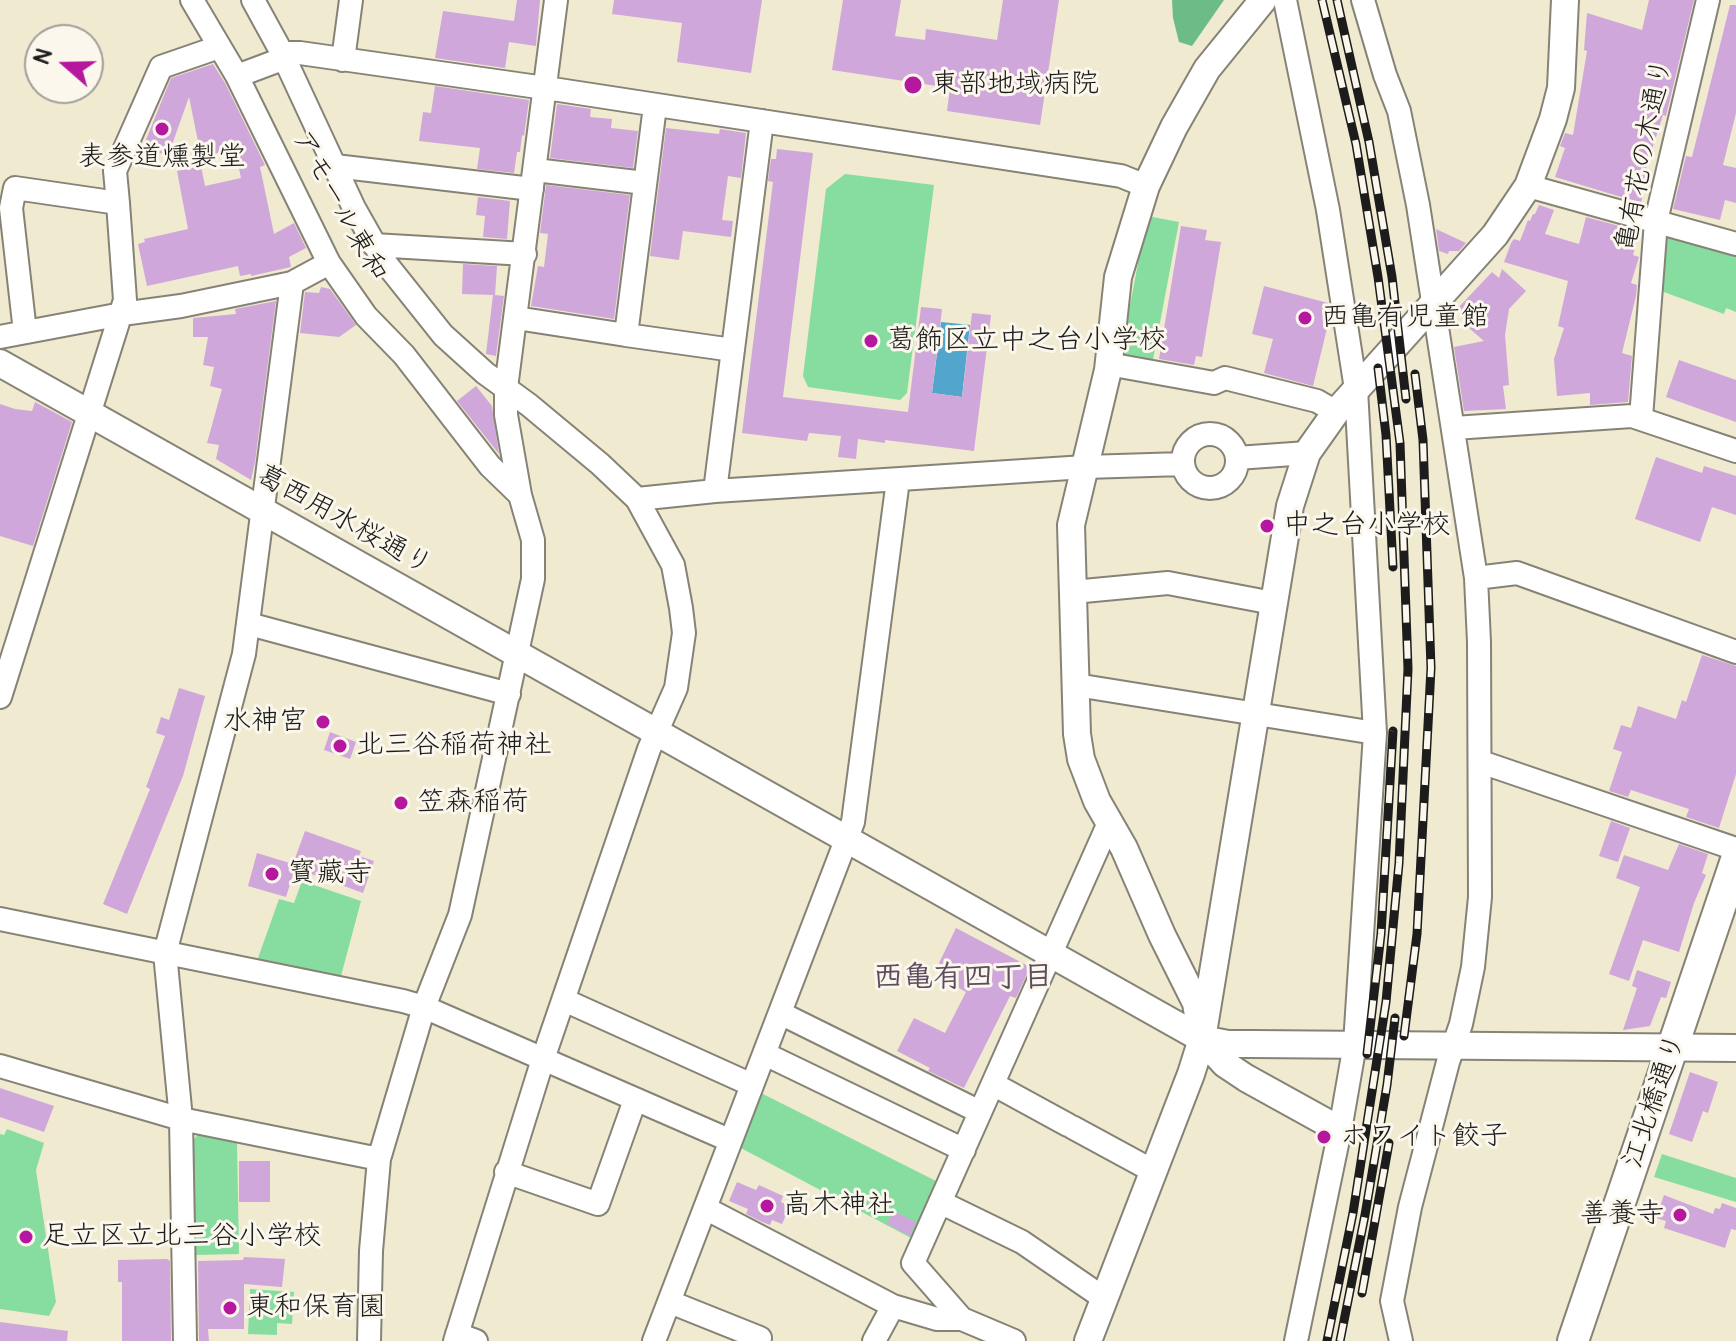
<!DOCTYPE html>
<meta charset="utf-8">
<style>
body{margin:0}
#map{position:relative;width:1736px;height:1341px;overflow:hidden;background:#efead0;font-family:Pangolin,sans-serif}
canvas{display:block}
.north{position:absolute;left:24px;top:24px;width:80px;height:80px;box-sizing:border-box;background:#fbf7ec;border:2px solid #a29f99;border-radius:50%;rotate:290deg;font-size:22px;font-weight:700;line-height:32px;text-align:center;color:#1c1c1c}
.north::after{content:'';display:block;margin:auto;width:28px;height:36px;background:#b5179e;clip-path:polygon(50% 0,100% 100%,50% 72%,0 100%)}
</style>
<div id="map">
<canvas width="1736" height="1341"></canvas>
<div class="north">N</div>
</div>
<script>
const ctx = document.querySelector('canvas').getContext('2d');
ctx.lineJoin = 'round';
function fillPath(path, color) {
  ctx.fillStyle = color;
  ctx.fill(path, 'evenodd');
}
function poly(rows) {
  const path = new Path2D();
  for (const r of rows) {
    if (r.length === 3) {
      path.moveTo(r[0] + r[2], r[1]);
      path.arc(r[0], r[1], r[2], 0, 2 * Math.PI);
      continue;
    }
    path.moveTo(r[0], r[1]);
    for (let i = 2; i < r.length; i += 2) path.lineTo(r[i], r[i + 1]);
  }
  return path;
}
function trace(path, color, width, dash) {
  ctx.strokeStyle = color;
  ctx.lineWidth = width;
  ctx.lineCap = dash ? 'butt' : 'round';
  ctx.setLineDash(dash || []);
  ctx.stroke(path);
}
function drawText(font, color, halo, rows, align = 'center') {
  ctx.font = font + ' Pangolin,"Klee One",sans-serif';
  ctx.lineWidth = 6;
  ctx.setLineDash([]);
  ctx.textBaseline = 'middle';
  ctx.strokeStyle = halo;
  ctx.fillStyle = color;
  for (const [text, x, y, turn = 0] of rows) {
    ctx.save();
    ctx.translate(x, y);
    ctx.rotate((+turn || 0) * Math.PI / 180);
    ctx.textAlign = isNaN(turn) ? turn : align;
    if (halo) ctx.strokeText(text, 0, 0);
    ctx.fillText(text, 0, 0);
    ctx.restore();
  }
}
fillPath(poly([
 [845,174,934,185,907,393,900,400,808,387,803,376,826,189],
 [1147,216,1179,222,1152,365,1120,358],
 [1673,235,1736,255,1736,312,1726,308,1724,314,1661,291,1665,238],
 [302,881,361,901,341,976,257,961,279,899,294,903],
 [761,1093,940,1183,913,1239,737,1146],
 [7,1129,44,1143,36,1170,56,1302,49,1316,0,1309,0,1134,4,1135],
 [199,1133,237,1142,239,1254,194,1255,190,1144],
 [1662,1154,1736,1178,1736,1202,1654,1177],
 [250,1289,294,1292,292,1324,277,1323,277,1335,248,1334]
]), '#87dda0');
fillPath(poly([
 [1172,0,1224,0,1192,46,1179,42,1173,18]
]), '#6dbc86');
fillPath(poly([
 [941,322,970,325,962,397,932,393]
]), '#52a5cd');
fillPath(poly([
 [517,0,540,0,536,46,509,42,505,68,435,58,443,11,514,21],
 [614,0,762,0,751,73,677,62,682,23,612,14],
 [843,0,901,0,895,36,925,40,926,29,997,40,1003,0,1059,0,1040,125,947,111,950,88,832,70],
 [1649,0,1694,0,1666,116,1663,115,1646,168,1649,169,1641,203,1555,177,1565,148,1560,146,1565,133,1573,135,1587,51,1584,50,1587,13,1642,30],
 [1730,5,1736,5,1736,113,1723,165,1736,168,1736,203,1725,200,1720,220,1673,209,1686,156,1692,157],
 [213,64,225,83,265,165,260,167,274,234,294,223,306,248,289,257,291,267,251,276,251,274,240,276,238,266,147,286,138,244,145,242,144,239,188,229,177,171,201,166,205,186,241,178,235,150,201,156,189,97,168,156,143,147,171,78],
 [435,86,529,100,524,136,522,135,520,152,517,152,514,173,477,169,480,148,419,141,423,112,431,113],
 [557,104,591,109,590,117,612,119,611,128,638,131,633,168,550,158],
 [666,128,719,134,720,129,746,133,741,178,728,176,722,220,733,221,731,237,683,231,679,260,650,256],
 [777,149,813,153,783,397,908,412,921,307,942,309,932,393,962,397,972,313,991,315,974,451,885,440,885,443,858,439,856,459,838,457,841,436,809,433,807,441,742,433,773,182,768,181,771,159,776,159],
 [546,185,630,195,614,319,531,306,538,266,544,267,548,234,540,233],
 [478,197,510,201,507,239,483,237,485,216,476,215],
 [1539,205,1554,210,1545,234,1579,244,1586,217,1634,230,1632,239,1637,240,1633,255,1639,257,1631,283,1637,285,1636,296,1622,353,1632,356,1628,402,1590,405,1590,393,1557,396,1554,359,1564,328,1558,326,1568,281,1504,262,1511,243,1514,239,1520,241,1528,220,1530,221,1533,214,1535,214],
 [1181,226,1207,230,1205,240,1221,242,1202,357,1196,356,1194,365,1159,359],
 [1436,229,1466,243,1459,251,1449,251,1448,254,1439,251],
 [463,264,497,266,495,295,504,296,496,356,486,354,493,295,462,294],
 [1502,269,1526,291,1509,309,1505,335,1509,385,1503,386,1506,409,1464,411,1454,347,1484,341,1463,323,1467,319,1457,309,1492,272,1499,278],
 [1264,286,1328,303,1330,316,1313,386,1264,373,1273,339,1252,334],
 [321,287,330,289,356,325,339,337,300,333,305,292,319,293],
 [276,301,255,462,251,480,216,459,219,445,207,443,222,389,210,386,214,367,203,365,208,337,193,337,193,318,236,314,235,309],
 [1679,360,1736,380,1736,422,1666,397],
 [476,386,492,406,499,454,457,401],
 [35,402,72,422,33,546,0,536,0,404,15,409,32,411],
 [1656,457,1702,473,1704,466,1736,476,1736,515,1712,507,1700,542,1635,519],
 [1702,655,1736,666,1736,774,1719,828,1686,817,1689,809,1631,790,1628,797,1609,791,1622,752,1613,749,1621,725,1631,728,1638,706,1676,719,1682,700,1686,702],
 [179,688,205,696,183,776,127,914,103,904,150,789,146,787,165,736,156,733,161,717,169,720],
 [330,732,356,742,350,759,324,750],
 [1611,821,1630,828,1618,862,1599,856],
 [305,831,361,851,359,856,374,861,363,893,295,868,286,897,248,886,257,853,293,864],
 [1679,844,1708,854,1702,873,1706,875,1694,903,1679,952,1643,940,1629,981,1609,974,1640,887,1616,878,1624,855,1668,870],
 [956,928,1030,967,1016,998,1010,996,964,1088,928,1071,930,1068,897,1051,914,1018,945,1033,966,992,948,982,953,972,939,963],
 [1637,970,1671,982,1666,998,1661,997,1650,1026,1623,1030,1637,988,1632,986],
 [1690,1072,1718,1082,1708,1113,1703,1111,1692,1142,1669,1134],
 [0,1088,54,1106,44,1132,0,1117],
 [239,1161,270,1161,270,1202,239,1202],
 [737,1182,756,1190,759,1185,783,1196,781,1202,790,1206,782,1224,772,1220,770,1225,760,1221,746,1214,748,1209,729,1201],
 [1664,1195,1713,1214,1715,1208,1720,1209,1722,1203,1736,1208,1736,1230,1731,1229,1725,1248,1664,1228,1666,1221,1656,1218],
 [893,1211,916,1222,910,1236,887,1224],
 [244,1257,285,1259,282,1287,244,1284,244,1329,208,1329,209,1341,199,1341,198,1261,243,1260],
 [167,1259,170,1261,171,1341,122,1341,122,1282,118,1282,118,1260],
 [0,1322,68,1331,67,1341,0,1341]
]), '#d0a7da');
const minor = poly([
 [192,0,237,76,329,263,366,316,404,355,490,466,520,495],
 [253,0,282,53,354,208,384,261,443,335,485,373,529,405,600,464,637,499,673,565,681,608,684,633,676,688,649,749,543,1059,455,1341],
 [1285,0,1328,210,1356,389,1375,733,1355,1044,1340,1130,1296,1341],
 [1363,0,1385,75,1399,111,1418,205,1476,578,1479,642,1480,897,1473,967,1461,1024,1448,1062,1410,1207,1392,1301,1401,1341],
 [282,53,300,53,559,90,1121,176,1146,186],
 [343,60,351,0],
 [237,76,285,58],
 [655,106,626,335,733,350],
 [335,166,532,189],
 [535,170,645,183],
 [1528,186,1736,244],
 [374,245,525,254],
 [292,283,329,263],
 [516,318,626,335],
 [25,332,11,208,15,188,118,203,115,171,161,67,219,47],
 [0,337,122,314,181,306,292,283,244,654,165,953,181,1119,185,1341],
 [1108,364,1214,383,1225,378,1317,401,1336,412],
 [1641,418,1656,221,1708,0],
 [1454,428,1632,416,1736,451],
 [1210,461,27],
 [1237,458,1307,453],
 [715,491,762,121],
 [637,499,715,491,1085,467,1183,464],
 [1476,578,1517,573,1736,652],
 [1073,592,1168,583,1273,603],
 [249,624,509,694],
 [1076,685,1375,733],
 [0,697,125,300,118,203],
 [1481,762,1736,849],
 [0,919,403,1001,424,1007,729,1140],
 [564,1000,752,1085],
 [780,1013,980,1112],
 [765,1054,964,1150],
 [0,1066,181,1119,379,1159],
 [993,1084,1068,1125],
 [1072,1127,1153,1171],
 [506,1172,598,1204,635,1100],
 [940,1202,1022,1242,1105,1299],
 [705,1208,893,1306,937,1319,962,1319,1014,1341],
 [670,1302,760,1338,759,1341],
 [962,1319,913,1263,1108,825],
 [457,1334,476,1341],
 [369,1341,371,1251,379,1159,424,1007,460,915,533,579,533,540,520,495,506,415,506,388,556,0],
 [654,1341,853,822,898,480],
 [874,1341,893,1306]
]);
const tertiary = poly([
 [0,363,1202,1039,1228,1044,1253,1044,1736,1048],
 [1340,1130,1246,1078,1225,1064,1202,1039,1290,506,1307,453,1336,412,1495,235,1528,186,1553,119,1561,88,1565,0],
 [1088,1341,1191,1074,1202,1039,1196,1003,1162,935,1124,848,1097,801,1081,759,1077,734,1071,525,1108,370,1118,277,1146,186,1174,127,1207,69,1263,0]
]);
const secondary = poly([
 [1573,1341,1736,860]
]);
trace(minor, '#868376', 26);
trace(tertiary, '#868376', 30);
trace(secondary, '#868376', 34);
trace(minor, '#fff', 22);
trace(tertiary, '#fff', 26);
trace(secondary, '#fff', 30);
const rail = poly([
 [1322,0,1356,144,1378,277,1400,443,1408,669,1399,863,1386,1002,1353,1213,1327,1341],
 [1337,0,1369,142,1392,277,1406,399],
 [1378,368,1386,435,1393,567],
 [1404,1036,1417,934,1431,668,1423,440,1415,374],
 [1367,1054,1381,934,1393,731],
 [1362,1293,1389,1143],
 [1340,1341,1365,1215,1387,1085,1395,1018]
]);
trace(rail, '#1c1c1c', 9);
trace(rail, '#fbf7ec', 6, [18]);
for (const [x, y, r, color] of [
 [913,85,10,"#b5179e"],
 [162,129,8,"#b5179e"],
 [1305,318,8,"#b5179e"],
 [871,341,8,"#b5179e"],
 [1267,526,8,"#b5179e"],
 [323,722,8,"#b5179e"],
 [340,746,8,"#b5179e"],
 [401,803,8,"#b5179e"],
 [272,874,8,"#b5179e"],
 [1324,1137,8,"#b5179e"],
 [767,1206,8,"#b5179e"],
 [1680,1215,8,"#b5179e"],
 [26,1237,8,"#b5179e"],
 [230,1308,8,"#b5179e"]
]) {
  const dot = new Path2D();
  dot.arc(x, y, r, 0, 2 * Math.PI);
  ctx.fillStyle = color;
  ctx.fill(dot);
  trace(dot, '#fbf7ec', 3);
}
drawText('28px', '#1c1c1c', '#fbf7ec', [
 ["東部地域病院",931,85],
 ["表参道燻製堂",162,158,"center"],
 ["西亀有児童館",1321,318],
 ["葛飾区立中之台小学校",887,341],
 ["中之台小学校",1283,526],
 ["水神宮",307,722,"right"],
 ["北三谷稲荷神社",356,746],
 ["笠森稲荷",417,803],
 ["寳藏寺",288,874],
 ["ホワイト餃子",1340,1137],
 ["高木神社",783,1206],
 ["善養寺",1664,1215,"right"],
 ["足立区立北三谷小学校",42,1237],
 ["東和保育園",246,1308]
], 'left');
drawText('28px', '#1c1c1c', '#fbf7ec', [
 ["亀有花の木通り",1645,155,-79],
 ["アモール東和",339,206,61],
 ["葛西用水桜通り",344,521,29],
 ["江北橋通り",1655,1101,-71]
]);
drawText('bold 30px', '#5b4d5e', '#fbf7ec', [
 ["西亀有四丁目",963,978]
]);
</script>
